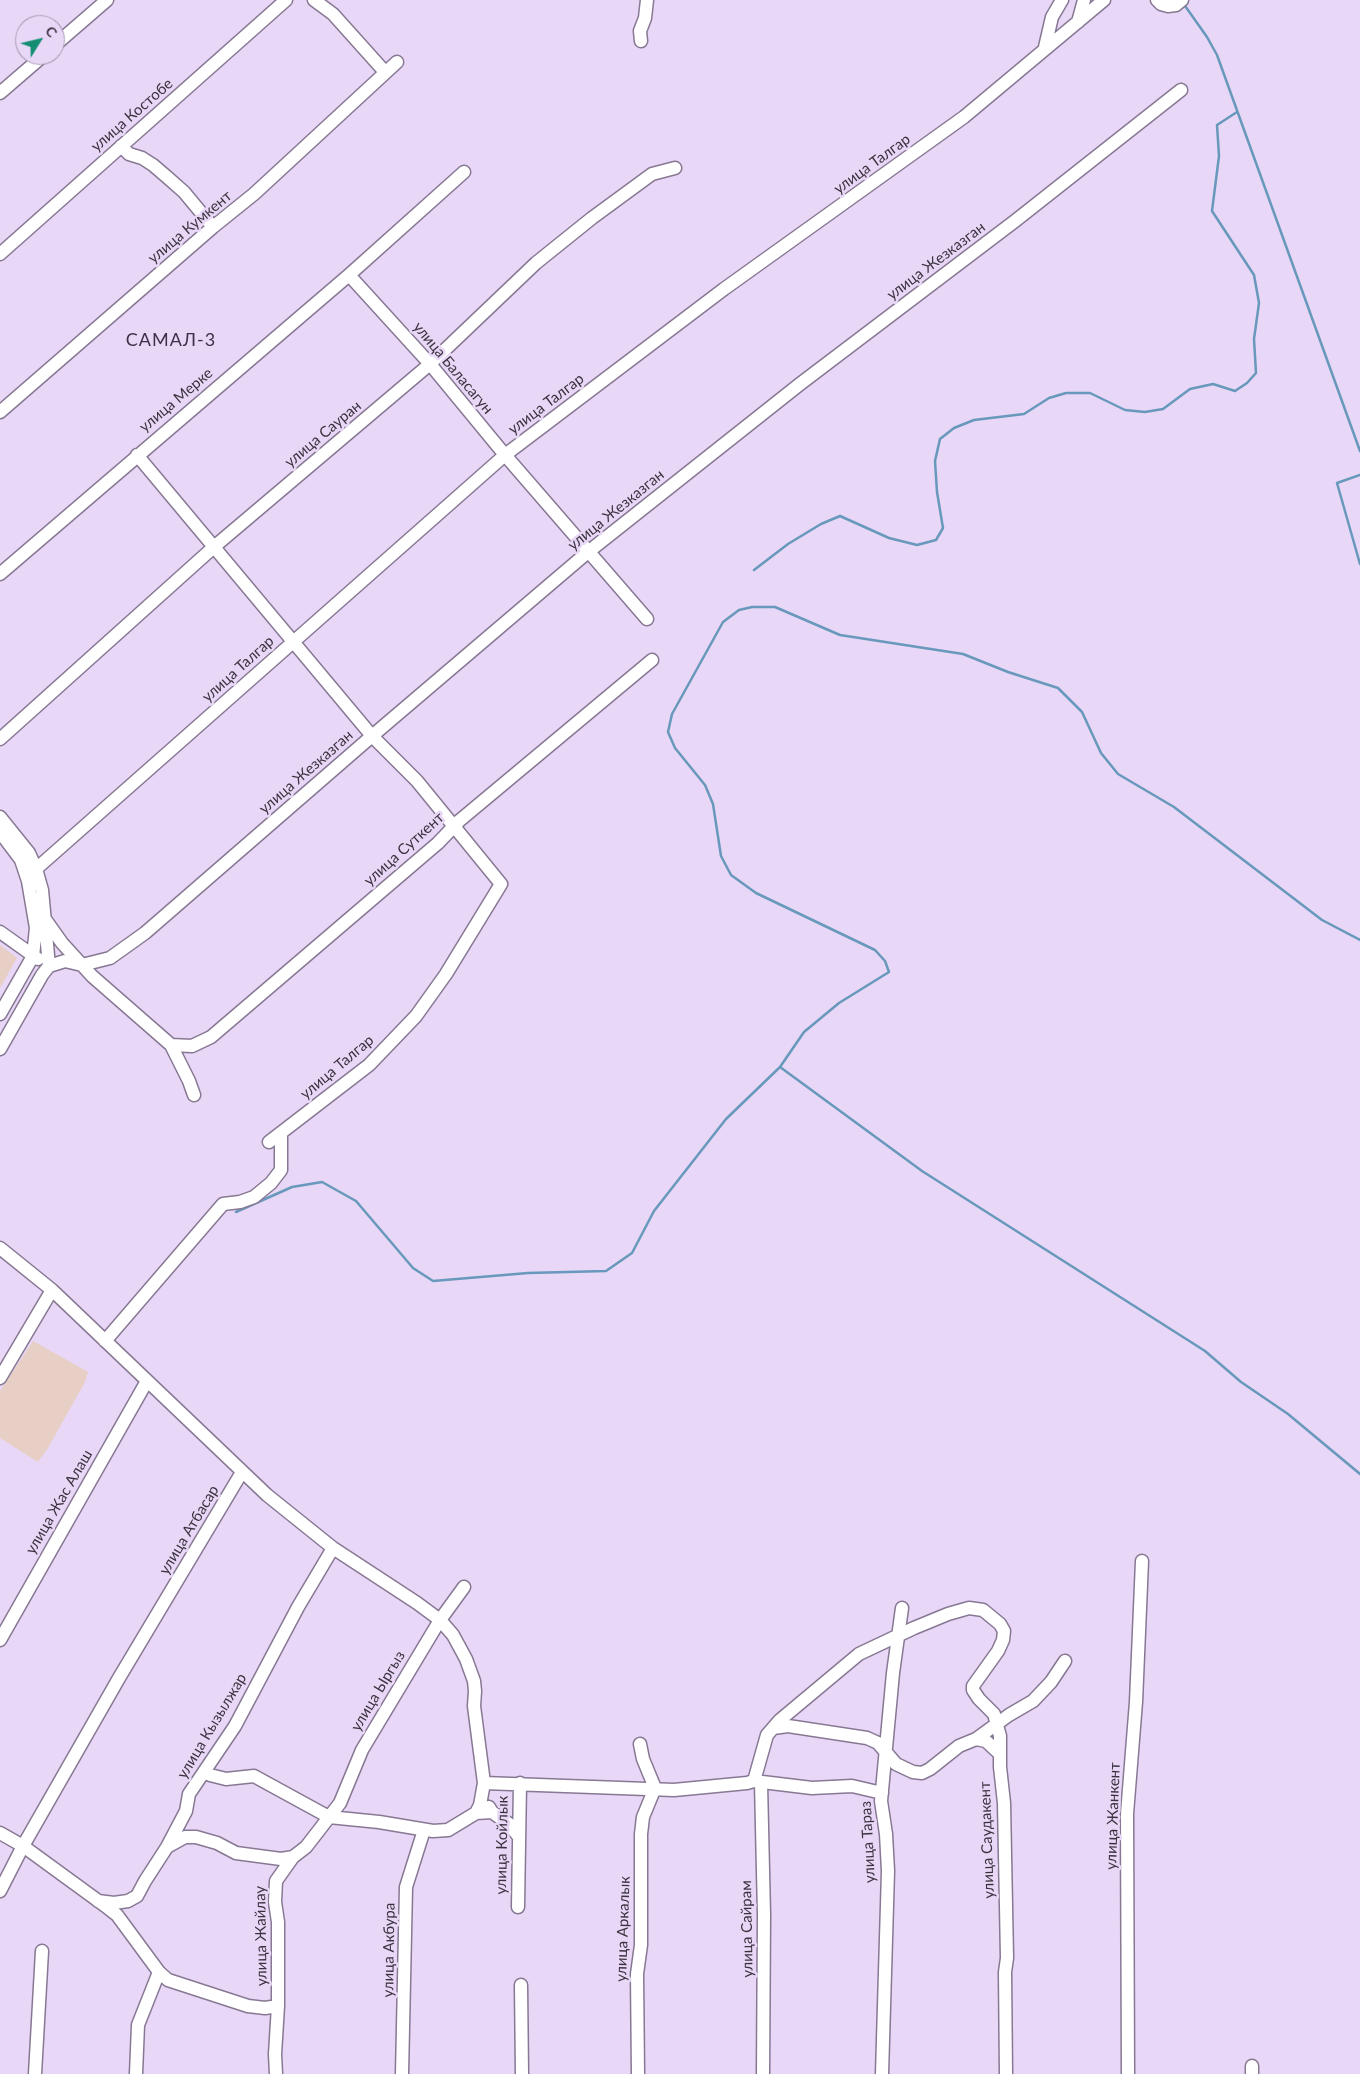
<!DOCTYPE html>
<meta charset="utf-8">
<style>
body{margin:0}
#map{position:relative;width:1360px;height:2074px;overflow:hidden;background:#e8d7f6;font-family:Lato,sans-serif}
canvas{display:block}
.north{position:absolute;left:15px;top:15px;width:50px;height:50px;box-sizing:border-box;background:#e8d7f6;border:1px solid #a295ad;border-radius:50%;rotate:54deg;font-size:14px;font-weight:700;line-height:20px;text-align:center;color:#3a333f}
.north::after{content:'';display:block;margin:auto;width:18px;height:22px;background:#138e72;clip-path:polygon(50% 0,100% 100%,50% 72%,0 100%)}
</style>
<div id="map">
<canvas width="1360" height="2074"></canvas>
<div class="north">С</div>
</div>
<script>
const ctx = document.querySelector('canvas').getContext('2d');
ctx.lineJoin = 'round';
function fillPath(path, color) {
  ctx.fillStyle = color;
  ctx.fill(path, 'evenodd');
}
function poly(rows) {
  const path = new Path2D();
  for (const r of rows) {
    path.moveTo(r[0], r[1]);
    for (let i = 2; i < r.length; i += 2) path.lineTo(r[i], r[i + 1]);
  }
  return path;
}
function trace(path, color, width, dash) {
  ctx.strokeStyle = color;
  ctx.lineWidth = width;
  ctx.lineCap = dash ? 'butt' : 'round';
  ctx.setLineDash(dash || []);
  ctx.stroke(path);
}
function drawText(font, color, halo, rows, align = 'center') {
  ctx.font = font + ' Lato,sans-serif';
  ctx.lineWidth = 5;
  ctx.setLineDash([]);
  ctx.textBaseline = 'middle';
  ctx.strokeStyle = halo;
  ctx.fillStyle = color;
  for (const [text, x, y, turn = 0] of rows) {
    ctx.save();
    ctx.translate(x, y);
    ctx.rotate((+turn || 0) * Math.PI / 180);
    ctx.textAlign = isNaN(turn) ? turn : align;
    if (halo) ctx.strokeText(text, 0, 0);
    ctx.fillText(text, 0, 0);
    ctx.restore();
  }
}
fillPath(poly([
 [0,945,17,958,0,988],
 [33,1341,88,1372,85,1382,48,1448,38,1462,0,1438,0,1391]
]), '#e7cfc5');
trace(poly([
 [1183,3,1207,37,1217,55,1360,451],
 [1360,475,1337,483,1360,564],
 [754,570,788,544,821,524,840,516,889,538,917,545,936,540,943,528,937,492,935,461,940,439,954,428,974,420,1024,414,1049,398,1066,393,1090,393,1125,410,1145,412,1163,409,1190,389,1213,384,1235,391,1247,383,1256,373,1254,339,1259,303,1254,275,1212,211,1219,156,1217,125,1237,112],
 [780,1067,922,1171,1205,1351,1241,1382,1288,1414,1360,1474],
 [236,1212,292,1187,322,1182,356,1201,413,1268,433,1281,528,1273,606,1271,632,1253,654,1211,726,1119,780,1067,804,1032,839,1003,889,972,885,961,875,950,756,893,731,875,721,856,713,804,705,785,675,748,668,732,672,714,723,622,739,610,752,607,775,607,840,635,963,654,1008,672,1058,688,1082,712,1101,753,1118,774,1174,807,1322,920,1360,940]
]), '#6898bb', 2.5);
const minor = poly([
 [314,0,333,14,385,72],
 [1157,0,1161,4,1168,6,1176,5,1182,0],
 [1078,22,1084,0],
 [641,41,640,31,645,18,647,0],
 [55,45,107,0],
 [1045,47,1052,17,1062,0],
 [0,93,44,55],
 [121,146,129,154,142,158,153,165,167,177,184,192,213,227],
 [0,254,286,0],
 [349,275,430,364,505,455,647,619],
 [0,412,213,227,254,194,397,62],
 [137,455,372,736,417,781,501,884,446,974,416,1016,369,1065,269,1142],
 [0,574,349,275,464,172],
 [0,739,215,546,430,364,536,263,592,218,652,174,675,168],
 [0,817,29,853,36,869,42,890,49,966],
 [0,832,21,860,28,881,36,928,33,956,0,1014],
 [36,869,505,455,724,289,964,117,1104,0],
 [45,919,62,943,92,976,171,1045,189,1081,194,1095],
 [0,932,38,959],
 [82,965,110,958,145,933,372,736,588,552,800,384,1015,221,1181,90],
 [171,1045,192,1046,211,1037,438,843,459,821,652,660],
 [0,1049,42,975,49,966,65,961,82,965],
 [0,1248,52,1290,267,1495,333,1548,417,1603,440,1620,453,1635,466,1659,474,1681,475,1691,474,1706,484,1783,480,1805,476,1813],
 [105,1341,223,1204,240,1202,254,1197,271,1183,281,1170,281,1134],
 [0,1378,52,1290],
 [0,1640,147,1381],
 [773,1728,788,1726,867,1738,878,1743,896,1764,913,1772,922,1773,930,1769,959,1746,976,1739,986,1741,1000,1754],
 [976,1739,1009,1715,1033,1701,1051,1682,1065,1661],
 [204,1772,210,1775,226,1779,254,1776,329,1817,379,1822,433,1831,448,1830,476,1813,492,1812],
 [754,1781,767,1735,780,1720,859,1654,914,1628,948,1614,969,1608,983,1610,1000,1624,1004,1631,1003,1640,998,1651,973,1686,973,1690,979,1699,994,1714,1000,1736,1000,1767,1004,1803,1007,1958,1005,1972,1006,2074],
 [484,1783,674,1790,747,1783,754,1781,812,1788,852,1786,882,1793],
 [761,1783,764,1915,763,2074],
 [489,1807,492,1812,509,1824,519,1837],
 [0,1833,23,1846,108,1908,117,1915,159,1972,168,1980,248,2006,265,2008,278,2006],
 [167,1847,185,1837,196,1837,217,1843,236,1853,281,1859,293,1857],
 [0,1891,23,1846,119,1678,242,1472],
 [98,1901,114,1903,128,1901,137,1896,145,1881,167,1847,186,1811,189,1794,235,1726,298,1607,333,1548],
 [518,1907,520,1783],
 [521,1985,522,2074],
 [1252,2066,1252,2074],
 [35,2074,42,1951],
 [136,2074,138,2025,159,1972],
 [276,2074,275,2054,278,2006,278,1922,275,1902,276,1881,293,1857,306,1847,340,1803,362,1750,440,1620,464,1587],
 [402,2074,406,1887,424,1830],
 [638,2074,637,1974,641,1945,641,1834,643,1817,655,1788,643,1759,640,1744],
 [882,2074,888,1871,886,1834,881,1801,893,1673,902,1608],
 [1128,2074,1127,1814,1136,1702,1142,1561]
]);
trace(minor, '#877894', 15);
trace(minor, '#fff', 12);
drawText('15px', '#3a333f', '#e8d7f6', [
 ["улица Костобе",132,115,-41],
 ["улица Талгар",872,164,-36],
 ["улица Кумкент",190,227,-40],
 ["улица Жезказган",936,261,-37],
 ["улица Баласагун",453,368,50],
 ["улица Мерке",176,400,-40],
 ["улица Талгар",546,404,-37],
 ["улица Сауран",323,434,-40],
 ["улица Жезказган",616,510,-39],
 ["улица Талгар",238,669,-42],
 ["улица Жезказган",306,772,-41],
 ["улица Суткент",404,849,-42],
 ["улица Талгар",337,1067,-40],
 ["улица Жас Алаш",59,1502,-60],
 ["улица Атбасар",189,1530,-59],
 ["улица Ыргыз",378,1691,-59],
 ["улица Кызылжар",212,1726,-59],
 ["улица Жанкент",1113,1816,-88],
 ["улица Саудакент",987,1840,-92],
 ["улица Тараз",868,1842,-93],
 ["улица Койлык",502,1845,-89],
 ["улица Аркалык",623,1929,-88],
 ["улица Сайрам",747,1929,-91],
 ["улица Жайлау",261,1936,-91],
 ["улица Акбура",389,1950,-89]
]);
ctx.letterSpacing = '1px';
drawText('18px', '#3e3048', '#e8d7f6', [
 ["САМАЛ-3",171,340]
]);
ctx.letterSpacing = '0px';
</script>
